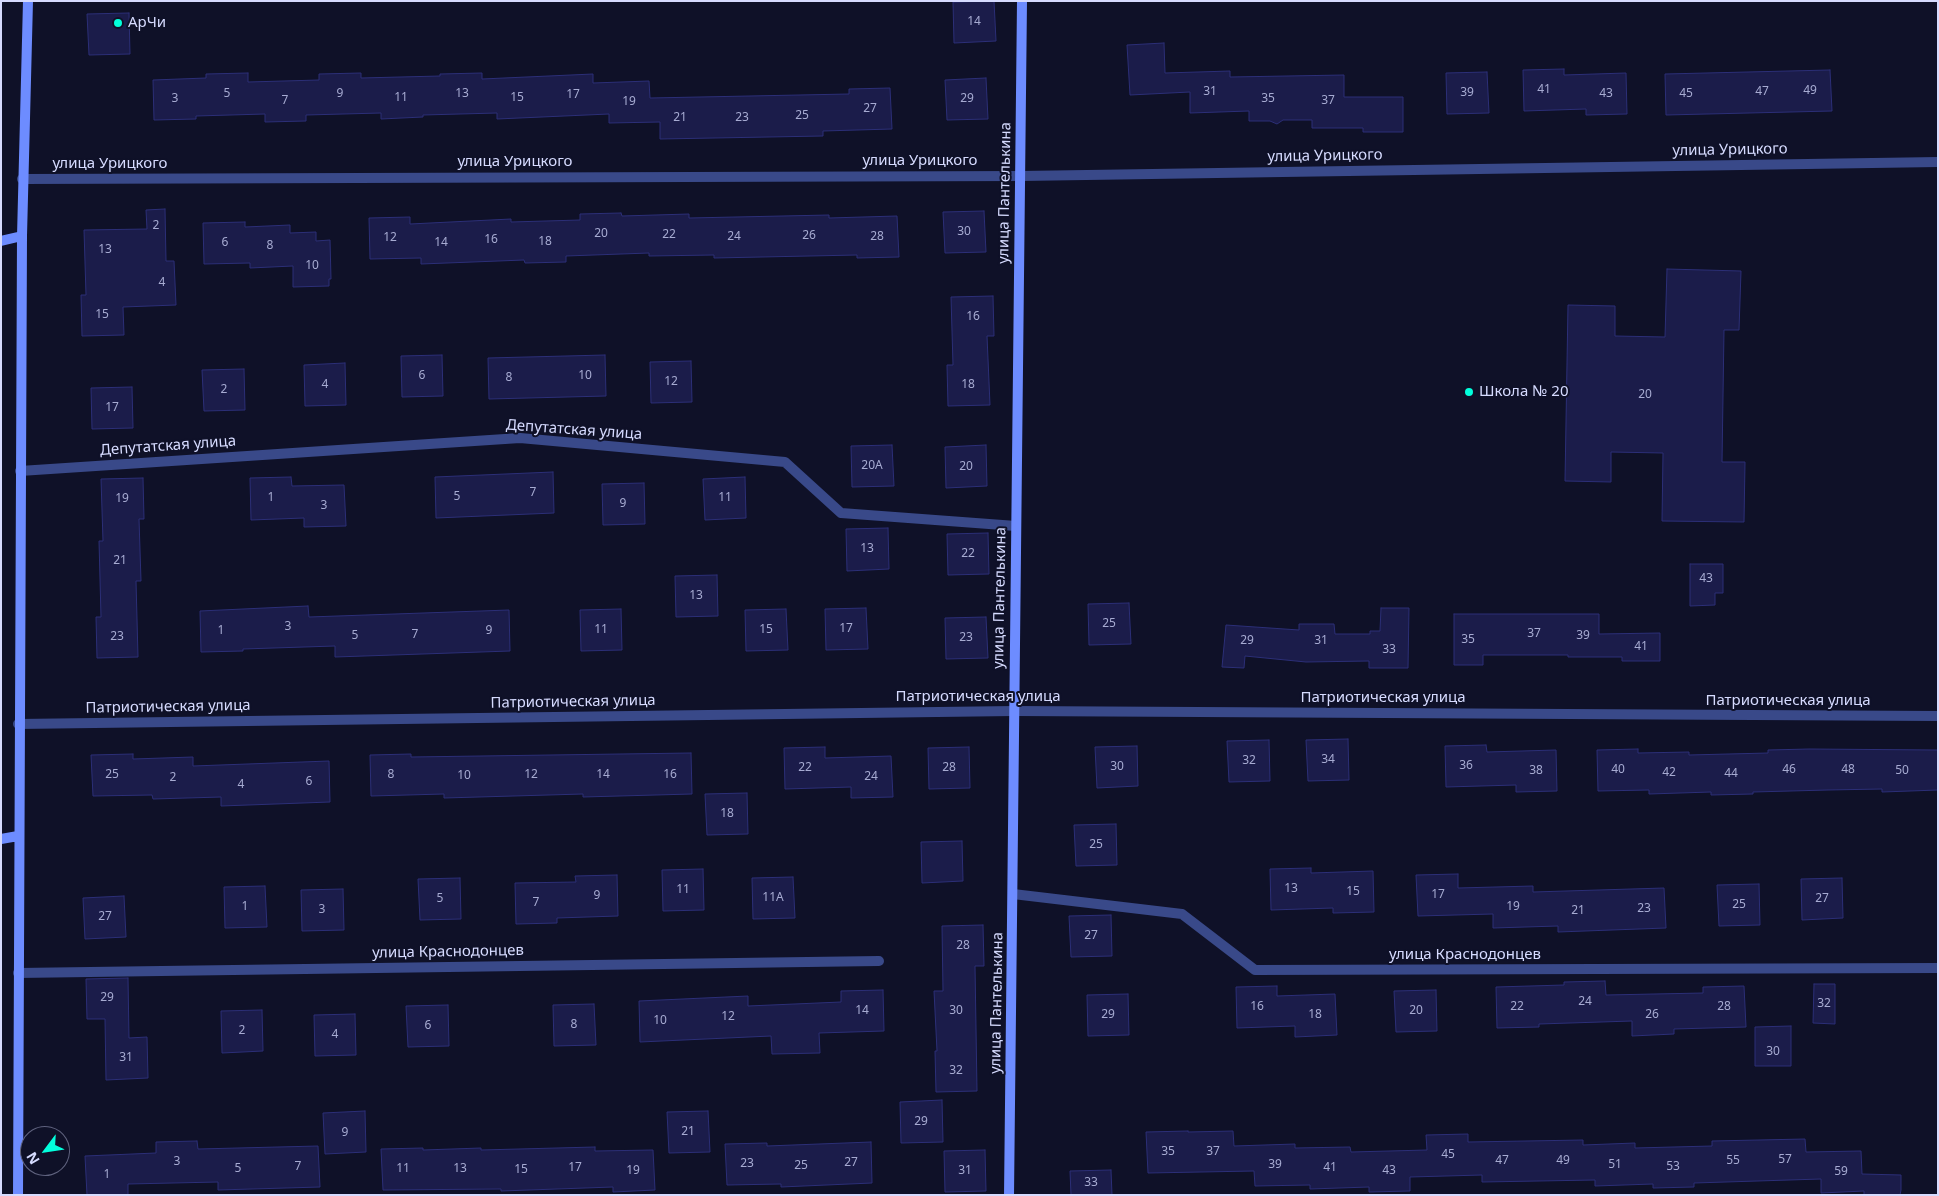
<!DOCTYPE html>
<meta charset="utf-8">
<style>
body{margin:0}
#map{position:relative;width:1939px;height:1196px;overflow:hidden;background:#0f1128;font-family:"Noto Sans",sans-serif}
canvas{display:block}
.frame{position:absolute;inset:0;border:2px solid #d6dbff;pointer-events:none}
.north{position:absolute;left:20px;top:1126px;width:50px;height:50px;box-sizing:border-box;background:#0f1128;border:1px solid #5f627e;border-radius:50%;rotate:239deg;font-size:14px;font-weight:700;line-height:20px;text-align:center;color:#d6dbff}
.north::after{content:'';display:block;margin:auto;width:18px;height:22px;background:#02ffdc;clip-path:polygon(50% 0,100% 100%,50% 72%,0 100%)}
</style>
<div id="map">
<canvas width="1939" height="1196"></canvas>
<div class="frame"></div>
<div class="north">N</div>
</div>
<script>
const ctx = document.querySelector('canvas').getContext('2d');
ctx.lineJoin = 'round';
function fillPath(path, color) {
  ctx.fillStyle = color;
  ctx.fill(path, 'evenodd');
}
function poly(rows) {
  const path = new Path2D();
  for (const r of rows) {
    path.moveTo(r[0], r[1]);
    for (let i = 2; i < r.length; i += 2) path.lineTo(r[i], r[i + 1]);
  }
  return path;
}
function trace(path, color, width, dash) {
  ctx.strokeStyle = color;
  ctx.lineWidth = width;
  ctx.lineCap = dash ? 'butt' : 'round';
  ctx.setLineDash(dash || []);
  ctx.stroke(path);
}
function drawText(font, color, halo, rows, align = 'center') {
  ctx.font = font + ' "Noto Sans",sans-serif';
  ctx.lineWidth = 4;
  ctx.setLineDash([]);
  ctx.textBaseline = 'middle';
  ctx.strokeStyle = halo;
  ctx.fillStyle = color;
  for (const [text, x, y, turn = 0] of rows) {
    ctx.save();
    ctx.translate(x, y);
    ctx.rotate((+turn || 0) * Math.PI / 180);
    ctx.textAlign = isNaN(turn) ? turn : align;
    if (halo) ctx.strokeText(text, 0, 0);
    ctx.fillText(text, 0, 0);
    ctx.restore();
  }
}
const building = poly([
 [994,1,996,41,954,43,953,2,994,1],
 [129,13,130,54,89,55,87,14,129,13],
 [1164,43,1165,73,1230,71,1230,77,1344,75,1344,97,1403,97,1403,132,1363,132,1363,128,1312,128,1312,120,1283,120,1277,124,1270,121,1249,121,1249,111,1190,113,1190,92,1130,95,1127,45,1164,43],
 [1564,69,1564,75,1626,73,1627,114,1586,115,1586,109,1524,111,1523,70,1564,69],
 [1830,70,1832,111,1666,115,1665,74,1830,70],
 [1487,72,1489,113,1447,114,1446,73,1487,72],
 [248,73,248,82,319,80,319,74,361,73,361,78,440,76,440,74,482,73,482,79,593,74,593,83,649,81,650,98,849,94,849,89,890,88,892,129,823,131,823,136,660,139,660,122,609,123,609,114,497,119,497,113,423,115,423,117,381,119,381,113,306,115,306,121,265,122,265,114,196,116,196,119,154,120,153,80,206,78,206,74,248,73],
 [986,78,988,119,947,120,945,80,986,78],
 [165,209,166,261,174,261,176,305,123,307,124,335,82,336,81,295,86,295,84,230,147,229,146,210,165,209],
 [984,211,986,252,945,253,943,212,984,211],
 [621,213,622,216,689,214,689,218,829,215,829,218,897,216,899,257,857,258,857,255,714,258,714,255,649,256,649,253,566,256,566,262,525,263,524,260,421,264,421,258,370,259,369,218,410,217,410,224,511,219,511,222,580,220,580,214,621,213],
 [245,222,245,227,290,225,290,233,316,232,316,241,330,240,331,279,329,279,329,286,293,287,293,266,250,268,250,263,204,264,203,223,245,222],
 [1667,269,1741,271,1739,330,1724,330,1722,462,1745,462,1744,522,1662,521,1663,453,1611,452,1611,482,1565,481,1568,305,1615,306,1615,336,1665,337,1667,269],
 [993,296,994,336,987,336,990,405,948,406,947,365,953,365,951,297,993,296],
 [442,355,443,396,402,397,401,356,442,355],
 [605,355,606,396,489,399,488,358,605,355],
 [691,361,692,402,651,403,650,362,691,361],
 [345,363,346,405,305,406,304,365,345,363],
 [244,369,245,410,204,411,202,370,244,369],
 [132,387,133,428,92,429,91,388,132,387],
 [892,445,894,486,852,487,851,446,892,445],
 [986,445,987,486,946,488,945,447,986,445],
 [553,472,554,513,436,518,435,477,553,472],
 [291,477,292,486,344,485,346,526,304,527,304,518,251,520,250,478,291,477],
 [745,477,746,518,705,520,703,479,745,477],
 [143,478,144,519,139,519,141,581,136,581,138,657,97,658,96,617,101,617,99,541,103,541,101,479,143,478],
 [644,483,645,524,603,525,602,484,644,483],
 [888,528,889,569,847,571,846,529,888,528],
 [988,533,989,574,948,575,947,534,988,533],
 [1690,564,1723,564,1723,593,1715,593,1715,605,1690,606,1690,564],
 [717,575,718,616,676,617,675,576,717,575],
 [1129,603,1131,644,1089,645,1088,604,1129,603],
 [308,606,309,617,509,610,510,651,335,657,335,646,243,649,243,651,201,652,200,611,308,606],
 [866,608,868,649,826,650,825,609,866,608],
 [1381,608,1409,608,1408,668,1369,668,1369,661,1306,662,1245,656,1244,668,1222,667,1226,625,1299,630,1299,624,1334,624,1335,634,1370,634,1370,631,1380,631,1381,608],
 [621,609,622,650,581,651,580,610,621,609],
 [786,609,788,650,746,651,745,610,786,609],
 [1454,614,1599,614,1599,634,1660,633,1660,661,1622,661,1622,657,1568,657,1568,655,1483,655,1483,665,1454,665,1454,614],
 [986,617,988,658,946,659,945,618,986,617],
 [1348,739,1349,780,1308,781,1306,740,1348,739],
 [1269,740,1270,781,1229,782,1227,741,1269,740],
 [1486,745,1487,752,1556,750,1557,791,1516,792,1516,785,1446,787,1445,746,1486,745],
 [1137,746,1138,786,1097,788,1095,747,1137,746],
 [825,747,825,758,891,756,893,797,851,798,851,787,785,789,784,748,825,747],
 [969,747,970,788,929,789,928,748,969,747],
 [1638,749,1638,753,1689,752,1689,755,1768,753,1768,750,1809,749,1938,750,1938,790,1882,792,1882,789,1828,790,1753,792,1753,794,1711,795,1711,792,1649,794,1649,790,1598,791,1597,750,1638,749],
 [691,753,692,794,583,797,583,794,444,798,444,794,371,796,370,755,411,754,411,757,691,753],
 [133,754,133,759,193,757,193,766,329,761,330,802,221,806,221,797,153,799,152,795,93,796,91,755,133,754],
 [747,793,748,834,707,835,705,794,747,793],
 [1116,824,1117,865,1076,866,1074,825,1116,824],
 [962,841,963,881,922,883,921,842,962,841],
 [1311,868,1311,873,1373,871,1374,912,1333,913,1333,908,1271,910,1270,869,1311,868],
 [703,869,704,910,663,911,662,870,703,869],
 [1458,874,1458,888,1533,886,1533,892,1664,888,1666,928,1558,932,1558,926,1493,928,1493,914,1418,916,1416,875,1458,874],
 [617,875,618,916,557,918,557,923,516,924,515,883,576,882,575,876,617,875],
 [793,877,795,918,753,919,752,878,793,877],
 [460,878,461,919,420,920,418,879,460,878],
 [1842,878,1843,918,1802,920,1801,879,1842,878],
 [1759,884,1760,925,1719,926,1717,885,1759,884],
 [265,886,267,927,225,928,224,887,265,886],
 [343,889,344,930,302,931,301,890,343,889],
 [124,896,126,937,85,939,83,898,124,896],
 [1111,915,1112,956,1071,957,1069,916,1111,915],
 [983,925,984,966,975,966,977,1091,936,1092,935,1051,937,1051,934,991,943,991,942,926,983,925],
 [128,978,129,1038,147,1037,148,1078,106,1080,105,1019,87,1019,86,979,128,978],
 [1605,981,1606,995,1703,993,1703,987,1744,986,1746,1027,1674,1029,1674,1034,1632,1036,1632,1021,1539,1024,1539,1027,1497,1028,1496,987,1564,985,1564,982,1605,981],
 [1814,984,1835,984,1835,1024,1813,1023,1814,984],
 [1277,986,1277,996,1335,994,1337,1035,1295,1037,1295,1026,1237,1028,1236,987,1277,986],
 [883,990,884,1031,819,1033,820,1053,772,1054,771,1036,640,1042,639,1001,748,996,748,1006,841,1002,841,991,883,990],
 [1436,990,1437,1031,1396,1032,1394,991,1436,990],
 [1128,994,1129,1035,1088,1036,1087,995,1128,994],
 [594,1004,596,1045,554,1046,553,1005,594,1004],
 [448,1005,449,1046,408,1047,406,1006,448,1005],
 [262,1010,263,1051,222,1053,221,1011,262,1010],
 [355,1014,356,1055,315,1056,314,1015,355,1014],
 [1791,1026,1791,1066,1755,1066,1755,1027,1791,1026],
 [942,1100,943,1142,901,1143,900,1102,942,1100],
 [365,1111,366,1152,325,1154,323,1113,365,1111],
 [708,1111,710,1152,669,1153,667,1112,708,1111],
 [1188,1131,1188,1132,1233,1131,1234,1146,1295,1144,1295,1148,1350,1147,1351,1152,1427,1150,1426,1135,1468,1134,1468,1142,1583,1140,1583,1145,1635,1143,1635,1148,1712,1146,1712,1141,1805,1139,1806,1152,1861,1151,1862,1174,1901,1175,1901,1190,1900,1195,1864,1195,1864,1191,1821,1193,1821,1179,1694,1183,1694,1187,1653,1188,1653,1184,1595,1186,1595,1180,1482,1182,1482,1175,1410,1177,1410,1191,1369,1192,1369,1187,1310,1189,1310,1185,1255,1186,1254,1171,1148,1173,1146,1132,1188,1131],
 [197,1141,198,1149,318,1146,320,1187,218,1190,218,1182,128,1184,128,1195,87,1195,85,1156,156,1153,156,1142,197,1141],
 [871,1142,872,1183,781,1187,781,1184,727,1185,725,1144,767,1143,767,1146,871,1142],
 [595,1147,595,1151,653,1150,655,1190,613,1192,613,1187,501,1191,501,1189,383,1190,381,1149,423,1148,423,1150,481,1148,481,1150,595,1147],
 [985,1150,986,1191,945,1192,944,1151,985,1150],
 [1111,1170,1112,1195,1071,1195,1070,1171,1111,1170]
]);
fillPath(building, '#1b1c4a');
trace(building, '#2c2f77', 1);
trace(poly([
 [22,179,1021,176,1938,162],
 [20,471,520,438,785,462,841,513,1016,526],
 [18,724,1014,711,1938,716],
 [1013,894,1182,914,1255,970,1938,968],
 [18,973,879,961]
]), '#394989', 10);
trace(poly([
 [1,241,22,236],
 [1,839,18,836],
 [18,1195,22,236,28,1],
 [1009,1195,1022,1]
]), '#6d8cff', 10);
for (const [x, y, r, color] of [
 [118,23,5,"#02ffdc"],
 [1469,392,5,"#02ffdc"]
]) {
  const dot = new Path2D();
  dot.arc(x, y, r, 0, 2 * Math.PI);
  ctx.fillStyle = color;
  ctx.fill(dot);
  trace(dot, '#0f1128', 2);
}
drawText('12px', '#a7abd2', null, [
 ["14",974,22],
 ["41",1544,90],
 ["49",1810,91],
 ["31",1210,92],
 ["47",1762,92],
 ["39",1467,93],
 ["5",227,94],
 ["9",340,94],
 ["13",462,94],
 ["43",1606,94],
 ["45",1686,94],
 ["17",573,95],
 ["11",401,98],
 ["15",517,98],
 ["3",175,99],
 ["29",967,99],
 ["35",1268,99],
 ["7",285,101],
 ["37",1328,101],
 ["19",629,102],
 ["27",870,109],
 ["25",802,116],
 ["21",680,118],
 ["23",742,118],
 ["2",156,226],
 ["30",964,232],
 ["20",601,234],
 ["22",669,235],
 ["26",809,236],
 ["24",734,237],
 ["28",877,237],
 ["12",390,238],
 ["16",491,240],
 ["18",545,242],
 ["6",225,243],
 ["14",441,243],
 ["8",270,246],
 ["13",105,250],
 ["10",312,266],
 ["4",162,283],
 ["15",102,315],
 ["16",973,317],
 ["6",422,376],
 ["10",585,376],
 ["8",509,378],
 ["12",671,382],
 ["4",325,385],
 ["18",968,385],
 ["2",224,390],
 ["20",1645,395],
 ["17",112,408],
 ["20А",872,466],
 ["20",966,467],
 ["7",533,493],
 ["5",457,497],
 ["1",271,498],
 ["11",725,498],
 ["19",122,499],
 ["9",623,504],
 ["3",324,506],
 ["13",867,549],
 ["22",968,554],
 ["21",120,561],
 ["43",1706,579],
 ["13",696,596],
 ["25",1109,624],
 ["3",288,627],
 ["17",846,629],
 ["11",601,630],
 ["15",766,630],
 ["1",221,631],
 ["9",489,631],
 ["37",1534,634],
 ["7",415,635],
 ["5",355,636],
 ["39",1583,636],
 ["23",117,637],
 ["23",966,638],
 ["35",1468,640],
 ["29",1247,641],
 ["31",1321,641],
 ["41",1641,647],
 ["33",1389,650],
 ["34",1328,760],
 ["32",1249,761],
 ["36",1466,766],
 ["30",1117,767],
 ["22",805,768],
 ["28",949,768],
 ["40",1618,770],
 ["46",1789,770],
 ["48",1848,770],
 ["38",1536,771],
 ["50",1902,771],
 ["42",1669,773],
 ["44",1731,774],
 ["25",112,775],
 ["8",391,775],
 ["12",531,775],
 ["14",603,775],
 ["16",670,775],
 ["10",464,776],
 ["24",871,777],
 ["2",173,778],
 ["6",309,782],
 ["4",241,785],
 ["18",727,814],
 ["25",1096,845],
 ["13",1291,889],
 ["11",683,890],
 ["15",1353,892],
 ["17",1438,895],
 ["9",597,896],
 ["11А",773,898],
 ["5",440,899],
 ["27",1822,899],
 ["7",536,903],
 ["25",1739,905],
 ["1",245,907],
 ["19",1513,907],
 ["23",1644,909],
 ["3",322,910],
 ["21",1578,911],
 ["27",105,917],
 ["27",1091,936],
 ["28",963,946],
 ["29",107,998],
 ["24",1585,1002],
 ["32",1824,1004],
 ["16",1257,1007],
 ["22",1517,1007],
 ["28",1724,1007],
 ["14",862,1011],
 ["30",956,1011],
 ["20",1416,1011],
 ["29",1108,1015],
 ["18",1315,1015],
 ["26",1652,1015],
 ["12",728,1017],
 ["10",660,1021],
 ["8",574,1025],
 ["6",428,1026],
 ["2",242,1031],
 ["4",335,1035],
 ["30",1773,1052],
 ["31",126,1058],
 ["32",956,1071],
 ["29",921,1122],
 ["21",688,1132],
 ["9",345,1133],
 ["35",1168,1152],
 ["37",1213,1152],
 ["45",1448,1155],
 ["57",1785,1160],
 ["47",1502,1161],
 ["49",1563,1161],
 ["55",1733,1161],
 ["3",177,1162],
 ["27",851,1163],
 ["23",747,1164],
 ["39",1275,1165],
 ["51",1615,1165],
 ["25",801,1166],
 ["7",298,1167],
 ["53",1673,1167],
 ["17",575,1168],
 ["41",1330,1168],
 ["5",238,1169],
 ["11",403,1169],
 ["13",460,1169],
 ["15",521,1170],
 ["19",633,1171],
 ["31",965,1171],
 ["43",1389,1171],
 ["59",1841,1172],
 ["1",107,1175],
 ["33",1091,1183]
]);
drawText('15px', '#d6dbff', '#0f1128', [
 ["АрЧи",128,23],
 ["Школа № 20",1479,392]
], 'left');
drawText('15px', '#d6dbff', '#0f1128', [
 ["улица Урицкого",1730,150,-1],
 ["улица Урицкого",1325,156,-1],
 ["улица Урицкого",920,161],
 ["улица Урицкого",515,162],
 ["улица Урицкого",110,164],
 ["улица Пантелькина",1005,193,-89],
 ["Депутатская улица",574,430,4],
 ["Депутатская улица",168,446,-4],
 ["улица Пантелькина",1000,598,-89],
 ["Патриотическая улица",978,697],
 ["Патриотическая улица",1383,698],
 ["Патриотическая улица",1788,701],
 ["Патриотическая улица",573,702,-1],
 ["Патриотическая улица",168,707,-1],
 ["улица Краснодонцев",448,952,-1],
 ["улица Краснодонцев",1465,955],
 ["улица Пантелькина",997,1003,-89]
]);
</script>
